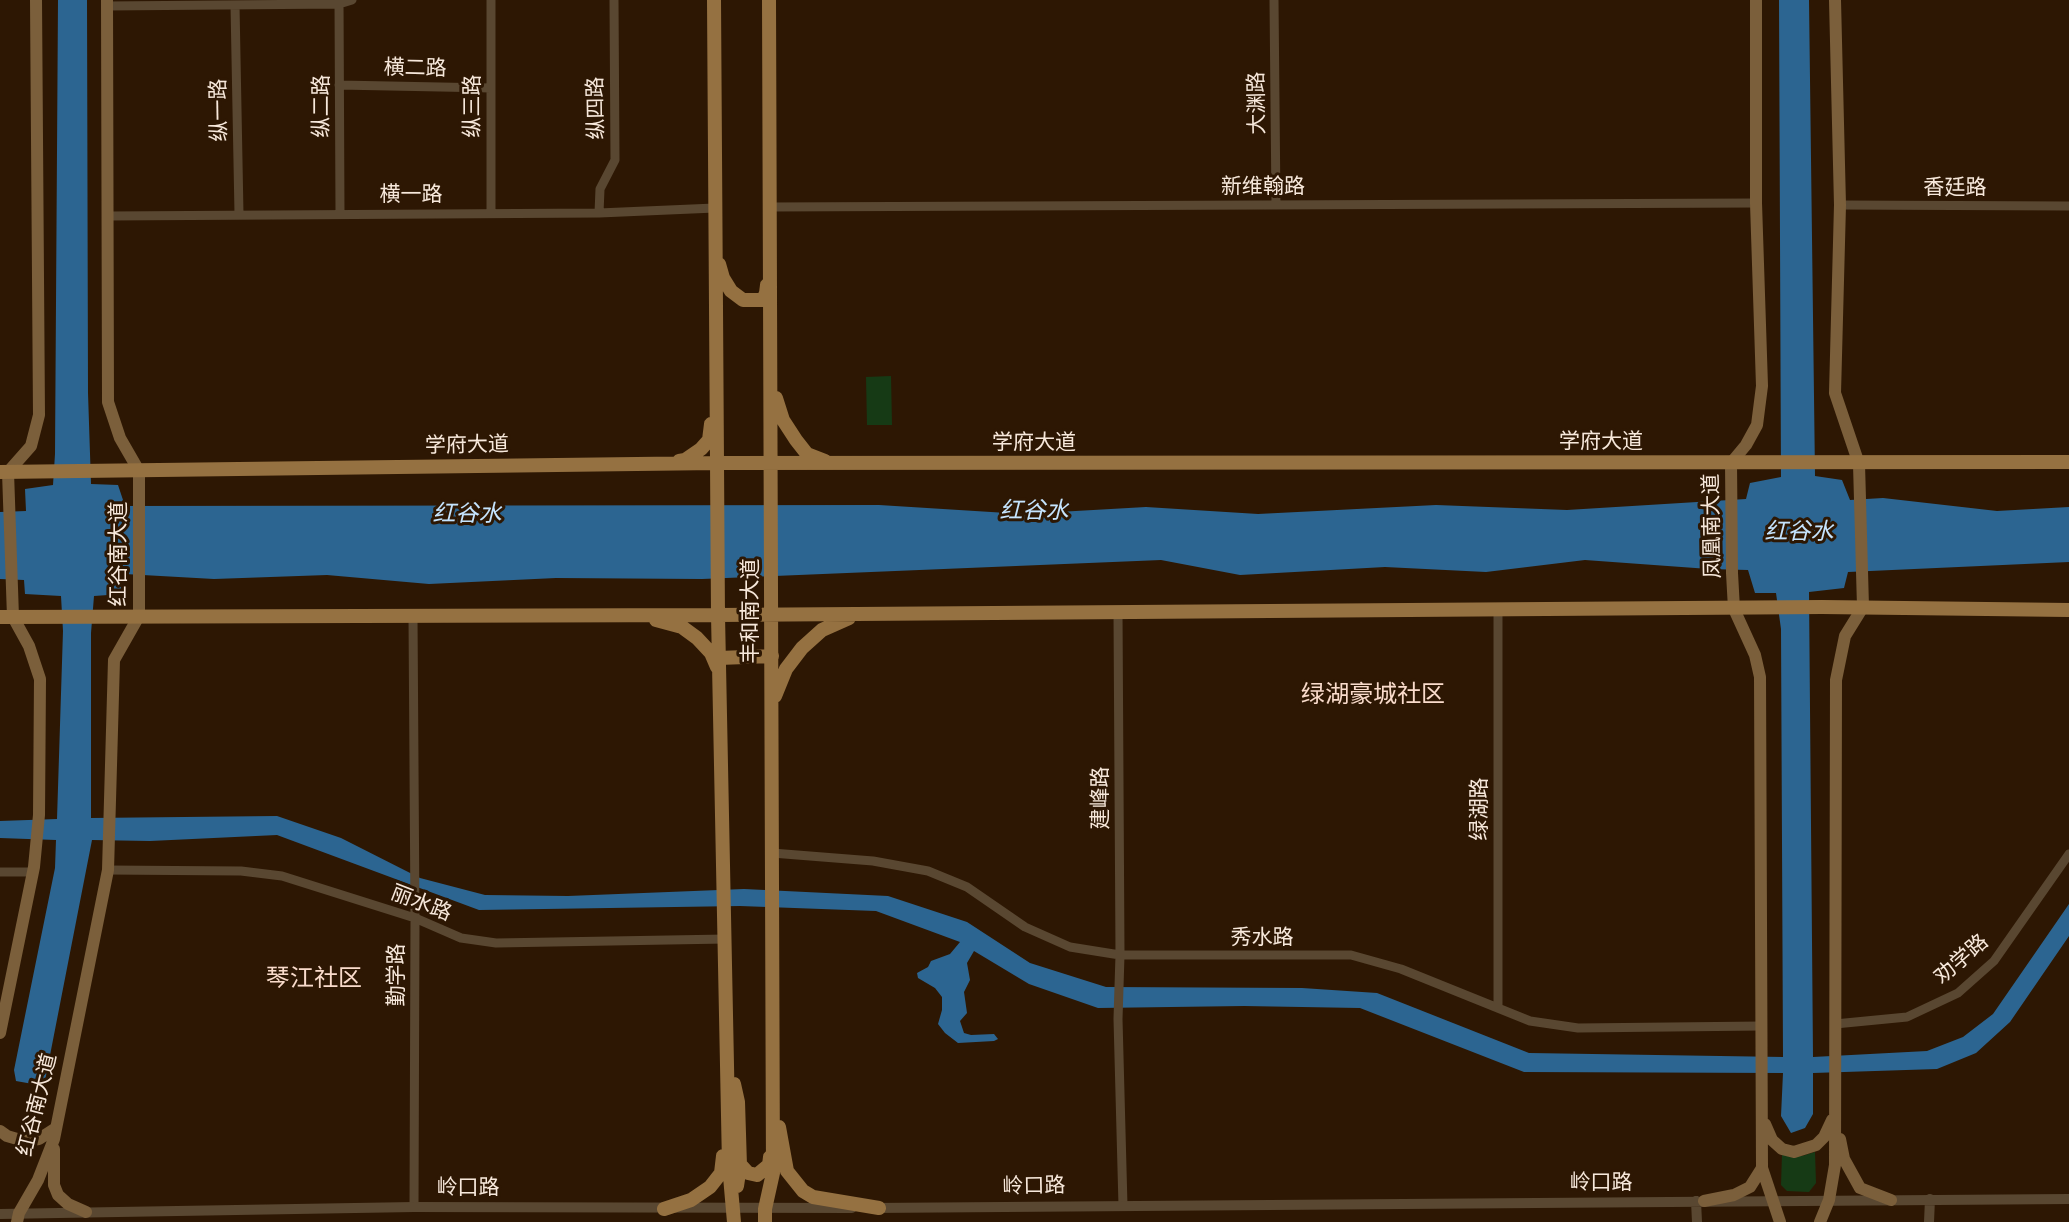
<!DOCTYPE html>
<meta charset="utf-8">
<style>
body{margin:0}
canvas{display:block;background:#2d1703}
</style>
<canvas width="2069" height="1222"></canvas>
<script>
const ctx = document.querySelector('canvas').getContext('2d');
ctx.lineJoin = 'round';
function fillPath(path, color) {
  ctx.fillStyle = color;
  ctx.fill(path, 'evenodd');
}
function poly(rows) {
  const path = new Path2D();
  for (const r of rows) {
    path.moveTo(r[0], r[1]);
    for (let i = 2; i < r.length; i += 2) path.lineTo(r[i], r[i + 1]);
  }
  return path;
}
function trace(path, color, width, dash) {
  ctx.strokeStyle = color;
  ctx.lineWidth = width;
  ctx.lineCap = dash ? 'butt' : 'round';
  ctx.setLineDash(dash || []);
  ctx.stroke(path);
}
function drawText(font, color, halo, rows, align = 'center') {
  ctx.font = font + ' Signika,"Noto Sans SC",sans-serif';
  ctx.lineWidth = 6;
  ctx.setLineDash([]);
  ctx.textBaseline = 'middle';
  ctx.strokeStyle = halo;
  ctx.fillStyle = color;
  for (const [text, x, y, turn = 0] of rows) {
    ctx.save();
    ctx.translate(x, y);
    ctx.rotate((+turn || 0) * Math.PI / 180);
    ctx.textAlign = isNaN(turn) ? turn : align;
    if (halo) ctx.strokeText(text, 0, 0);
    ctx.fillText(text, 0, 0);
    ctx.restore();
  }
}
fillPath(poly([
 [891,376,892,425,867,425,866,377],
 [1815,1152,1816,1183,1809,1192,1787,1191,1781,1185,1782,1154,1802,1156]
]), '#163a15');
fillPath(poly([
 [58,0,87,0,88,393,91,484,118,485,125,506,879,505,1023,514,1146,507,1258,514,1436,505,1567,510,1746,499,1750,483,1781,477,1779,0,1809,0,1815,476,1842,480,1850,500,1883,498,1997,511,2069,507,2069,562,1848,572,1844,588,1809,592,1813,1057,1927,1051,1963,1037,1993,1014,2069,904,2069,936,2010,1022,1976,1053,1937,1069,1813,1073,1813,1114,1805,1128,1791,1133,1781,1116,1783,1073,1524,1072,1360,1008,1244,1006,1098,1008,1029,984,974,951,967,963,970,980,964,992,967,1013,960,1021,964,1033,971,1035,994,1034,998,1039,994,1041,958,1043,945,1033,938,1024,942,1010,942,997,935,988,918,978,917,973,928,967,931,961,950,954,960,942,876,911,740,906,479,910,277,835,150,841,92,840,44,1086,16,1081,14,1070,55,868,56,840,0,838,0,821,57,819,63,631,61,596,25,594,24,580,0,579,0,512,26,511,25,489,53,485,55,454],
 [1161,560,1240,575,1385,567,1486,572,1585,560,1709,569,1748,570,1755,593,1776,593,1781,629,1783,1057,1529,1053,1377,993,1302,988,1106,987,1030,963,967,922,888,896,744,889,568,896,485,895,420,878,341,838,277,816,91,818,91,633,94,596,122,594,125,574,214,579,327,575,429,584,556,578,702,579]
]), '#2c6591');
trace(poly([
 [339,0,340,213],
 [1274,0,1276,205],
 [235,5,239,214],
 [107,6,339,4,352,0],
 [339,85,491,88],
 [1840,205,2069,206],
 [770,207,1756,203],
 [491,213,491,0],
 [599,213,600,189,615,160,614,0],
 [108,216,599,213,715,208],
 [1118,612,1120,955,1118,1019,1123,1206],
 [413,616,415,918,414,1207],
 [772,853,873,861,928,871,967,887,1025,927,1070,947,1120,955,1351,955,1401,969,1530,1021,1578,1028,1762,1026],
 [108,870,241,871,282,876,415,918,461,938,496,943,726,939],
 [0,872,33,872],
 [1498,1007,1498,610],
 [1835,1024,1907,1017,1958,993,1994,961,2069,854]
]), '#594731', 9);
trace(poly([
 [1696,1201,1697,1222],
 [871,1208,2069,1199],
 [0,1214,414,1207,852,1208],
 [1929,1222,1930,1199]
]), '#594731', 10);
trace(poly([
 [1756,0,1756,203,1762,386,1757,425,1746,445,1731,463,1732,573,1734,609,1755,655,1760,677,1762,1168,1780,1222],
 [0,1033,34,867,39,815,40,679,29,646,13,617,8,472,31,446,39,415,36,0],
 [1765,1124,1772,1140,1782,1149,1794,1152,1816,1145,1824,1137,1832,1120],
 [0,1131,7,1136,24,1141,39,1139,56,1128],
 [1840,1139,1844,1159,1860,1188,1891,1200],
 [54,1149,54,1185,58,1195,68,1204,86,1212],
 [1704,1201,1734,1195,1750,1187,1762,1168],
 [17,1222,19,1213,38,1180,54,1139,108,870,114,660,139,616,139,471,120,438,108,402,107,0],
 [1820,1222,1829,1200,1835,1165,1836,680,1845,636,1863,607,1859,464,1835,393,1840,205,1835,0]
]), '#7b5f3b', 12);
trace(poly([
 [714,0,718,615,729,1165,734,1222],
 [719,264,723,278,731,291,743,300,763,300,766,293,767,285],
 [776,398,783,420,796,440,807,454,825,461],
 [679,461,685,460,701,449,709,440,711,424],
 [0,472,716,463,2069,462],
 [0,617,718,615,1822,607,2069,610],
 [656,620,682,627,697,638,711,653,717,667],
 [719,658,772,656],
 [775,696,786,669,802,648,822,630,849,618],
 [734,1084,738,1102,740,1166,737,1186],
 [779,1127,787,1171,803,1191,813,1197,879,1208],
 [737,1161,748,1173,757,1175,769,1165,770,1157],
 [664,1209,691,1200,710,1187,721,1173,723,1156],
 [765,1222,765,1209,773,1173,769,0]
]), '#957141', 14);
drawText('21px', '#f7e8db', '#2d1703', [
 ["横二路",415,69,1],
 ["大渊路",1258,103,-91],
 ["纵二路",322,106,-90],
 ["纵三路",473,106,-90],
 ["纵四路",597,108,-91],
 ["纵一路",220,110,-91],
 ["新维翰路",1263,187],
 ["香廷路",1955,188],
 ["横一路",411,195],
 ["学府大道",1601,442],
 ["学府大道",1034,443],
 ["学府大道",467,446,-1],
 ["凤凰南大道",1713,526,-91],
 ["红谷南大道",119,554,-90],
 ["丰和南大道",751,611,-90],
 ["建峰路",1101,798,-90],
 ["绿湖路",1480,809,-90],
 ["丽水路",421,904,21],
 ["秀水路",1262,938],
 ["劝学路",1962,960,-41],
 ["勤学路",397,975,-90],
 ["红谷南大道",38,1105,-76],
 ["岭口路",1601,1183],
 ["岭口路",1034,1187,-1],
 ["岭口路",468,1188]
]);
drawText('italic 23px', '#c5e4fe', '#2d1703', [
 ["红谷水",1034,512],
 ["红谷水",467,515],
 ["红谷水",1799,533]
]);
drawText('24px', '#f9dbcb', '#2d1703', [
 ["绿湖豪城社区",1373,696],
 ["琴江社区",314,980]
]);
</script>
